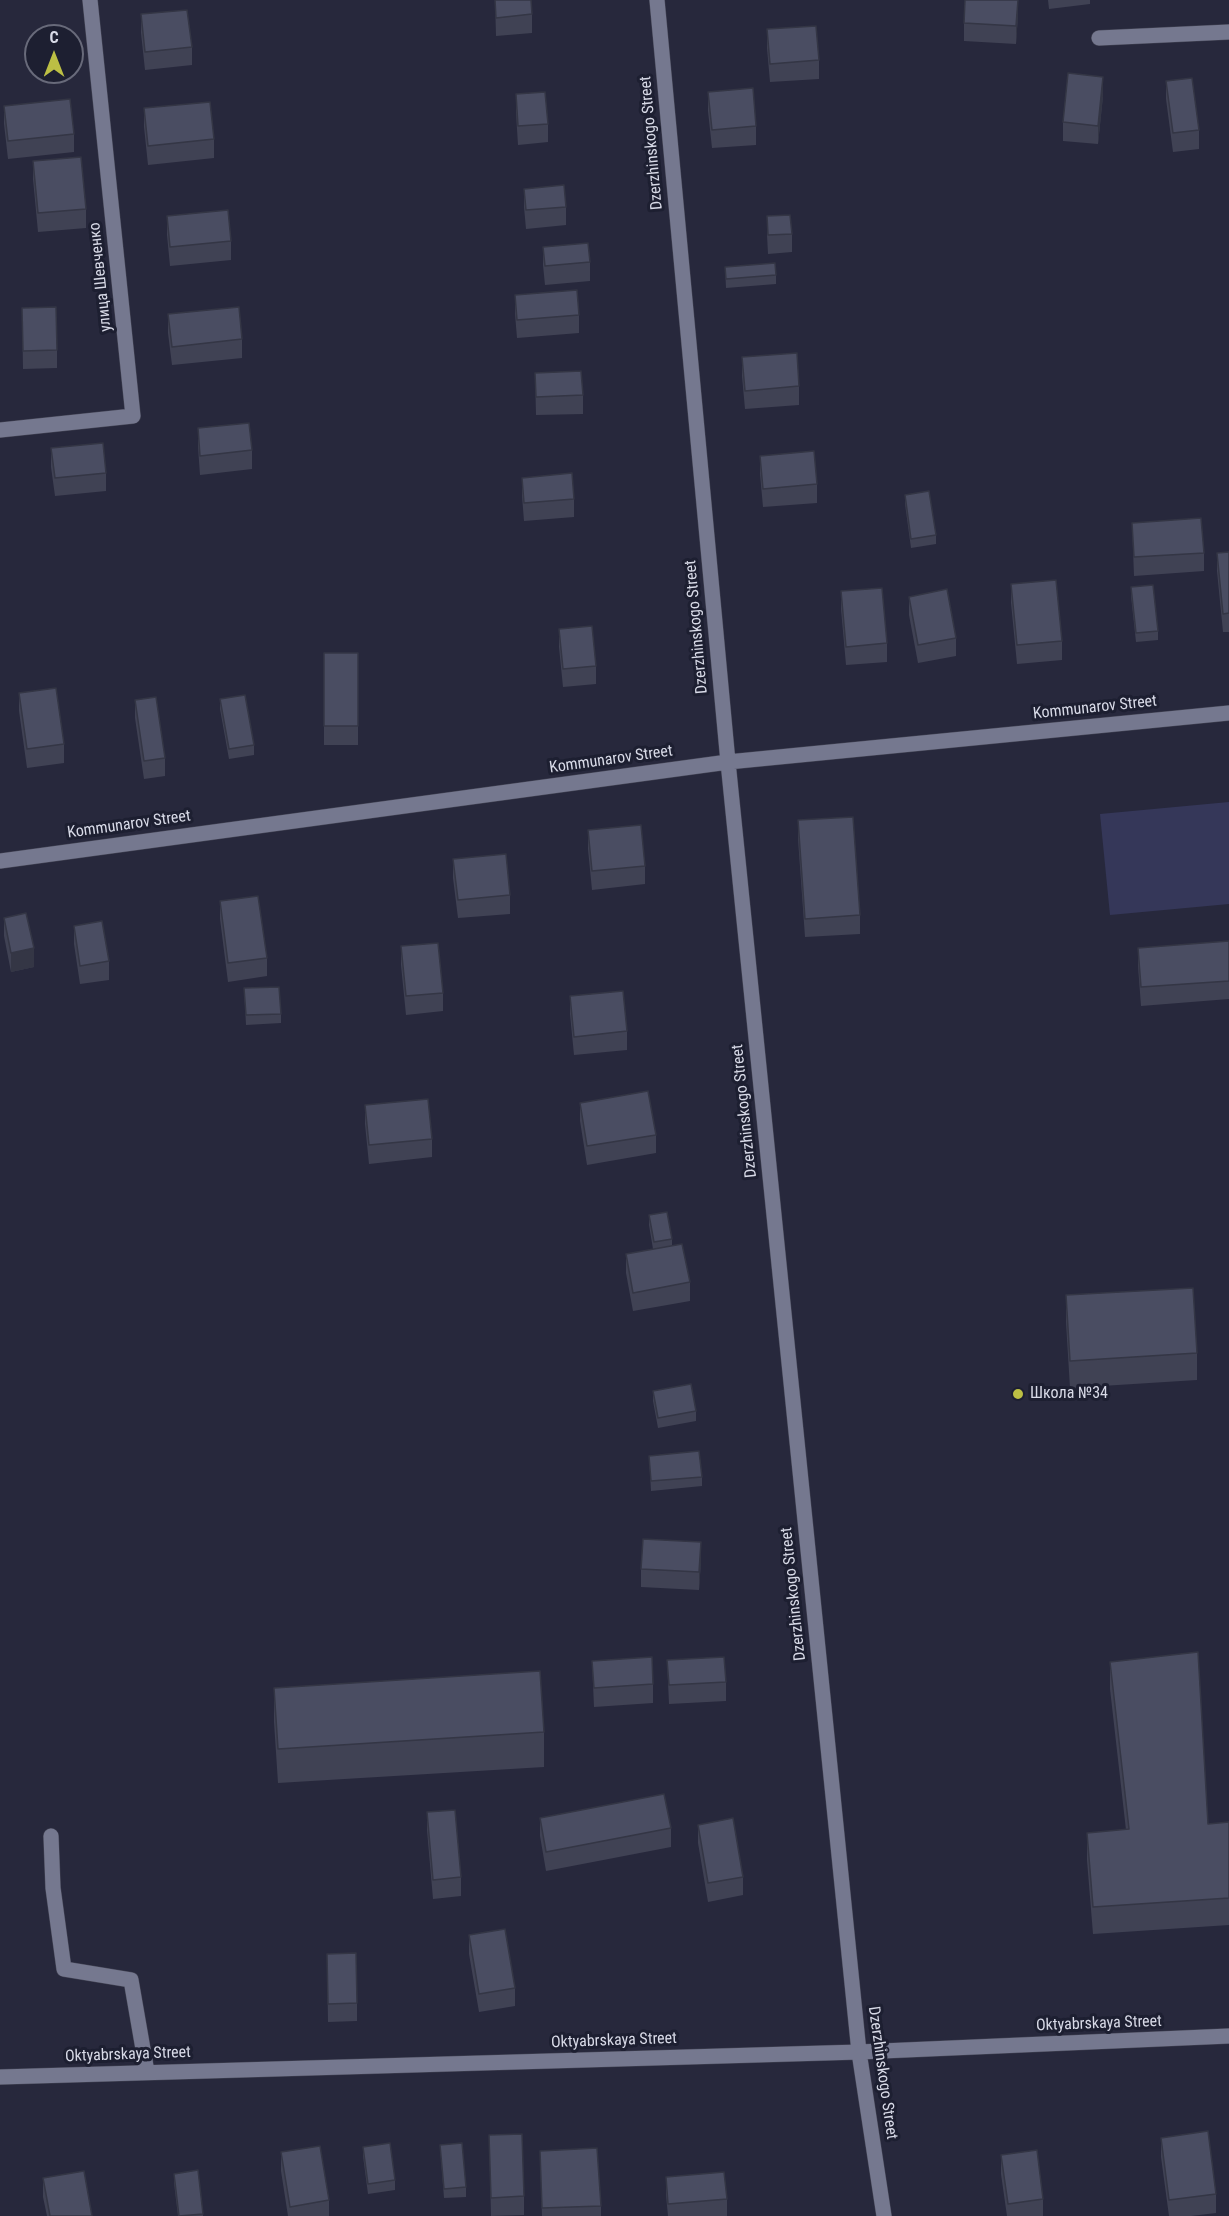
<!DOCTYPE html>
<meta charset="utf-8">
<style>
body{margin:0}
#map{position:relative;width:1229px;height:2216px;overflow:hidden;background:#27283c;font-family:"Roboto Condensed",sans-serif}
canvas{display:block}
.north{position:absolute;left:24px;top:24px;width:60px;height:60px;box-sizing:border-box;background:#1d1f31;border:2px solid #686a7a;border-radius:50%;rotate:0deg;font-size:16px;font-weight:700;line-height:24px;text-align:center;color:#d8dae7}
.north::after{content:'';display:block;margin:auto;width:21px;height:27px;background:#bcbf44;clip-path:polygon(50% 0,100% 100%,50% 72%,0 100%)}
</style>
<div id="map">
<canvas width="1229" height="2216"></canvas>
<div class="north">С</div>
</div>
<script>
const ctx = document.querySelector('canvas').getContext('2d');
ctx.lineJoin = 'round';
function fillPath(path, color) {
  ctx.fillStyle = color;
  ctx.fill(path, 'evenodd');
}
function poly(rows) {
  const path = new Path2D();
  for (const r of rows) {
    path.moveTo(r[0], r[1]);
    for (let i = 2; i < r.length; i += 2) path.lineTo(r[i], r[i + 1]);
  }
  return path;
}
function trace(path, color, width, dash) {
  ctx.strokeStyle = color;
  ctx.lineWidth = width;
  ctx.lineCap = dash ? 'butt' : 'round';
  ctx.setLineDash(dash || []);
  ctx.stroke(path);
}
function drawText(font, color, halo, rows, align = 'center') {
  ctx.font = font + ' "Roboto Condensed",sans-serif';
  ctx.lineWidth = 6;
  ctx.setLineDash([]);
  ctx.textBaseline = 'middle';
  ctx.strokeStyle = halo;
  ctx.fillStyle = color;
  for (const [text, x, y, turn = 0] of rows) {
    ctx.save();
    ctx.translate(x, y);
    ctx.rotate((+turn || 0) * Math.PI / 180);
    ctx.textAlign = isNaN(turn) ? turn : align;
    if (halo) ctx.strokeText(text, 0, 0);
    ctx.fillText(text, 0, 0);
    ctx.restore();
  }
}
fillPath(poly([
 [1229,802,1229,904,1110,915,1100,814]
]), '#353759');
const minor = poly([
 [657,0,728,762,859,2052,884,2216],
 [1099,38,1229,32],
 [0,430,133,416,90,0],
 [0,861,728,762,1229,713],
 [51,1836,53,1888,64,1969,131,1980,147,2072],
 [0,2077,859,2052,1229,2036]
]);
trace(minor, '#444555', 16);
trace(minor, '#75788f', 15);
fillPath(poly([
 [495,0,532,14,532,33,496,36],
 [1048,0,1090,0,1090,4,1049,9],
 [141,14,192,47,192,65,145,70,141,33],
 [1018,15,1016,44,964,41,964,23],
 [767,29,819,60,819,79,770,82,767,48],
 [1166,81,1199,130,1199,149,1173,152,1166,99],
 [708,92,756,126,756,145,712,148,708,111],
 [516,94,548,124,548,142,518,145,516,113],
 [1103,96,1098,144,1063,141,1063,122],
 [4,106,74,134,74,152,8,159,4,124],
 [144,108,214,139,214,158,148,165,144,127],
 [33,161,86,209,86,228,38,232,33,179],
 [524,189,566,207,566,225,526,229,524,207],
 [167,216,231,241,231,260,170,266,167,235],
 [767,216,792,234,792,252,768,254,767,235],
 [543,247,590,262,590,281,545,285,543,265],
 [725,267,776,275,776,284,726,288],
 [515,295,579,315,579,333,517,338,515,314],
 [22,308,57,350,57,368,23,369],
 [168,314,242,339,242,358,172,365,168,333],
 [742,357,799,386,799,405,745,409,742,376],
 [535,373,583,395,583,414,536,415],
 [198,428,252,450,252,469,200,475,198,447],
 [51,448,106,473,106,491,55,496,51,467],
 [760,456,817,484,817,503,763,507,760,474],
 [522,478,574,499,574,517,524,521,522,496],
 [905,495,936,535,936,544,911,548,905,504],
 [1132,523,1204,553,1204,571,1134,576],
 [1229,552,1229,632,1223,632,1217,571,1217,553],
 [1011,584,1062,641,1062,660,1017,664,1011,603],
 [1131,587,1158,631,1158,640,1136,642,1131,596],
 [841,591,887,643,887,662,846,665,841,609],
 [909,597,956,638,956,656,918,663,909,615],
 [559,629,596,666,596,684,563,687,559,647],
 [324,653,358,653,358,745,324,745],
 [19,693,64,744,64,763,27,768,19,711],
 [220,699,254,745,254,755,229,759,220,709],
 [135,700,165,758,165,776,144,779,135,718],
 [798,820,860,915,860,934,805,937,798,839],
 [588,830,645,866,645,884,592,890,588,849],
 [453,859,510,895,510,914,458,918,453,878],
 [220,901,267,958,267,976,228,982,220,919],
 [4,918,34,967,11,972,4,936],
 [74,926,109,961,109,980,80,984,74,944],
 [1229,941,1229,999,1141,1006,1138,966,1138,948],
 [401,946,443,993,443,1011,406,1015,401,965],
 [244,988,281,1014,281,1023,246,1025],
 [570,996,627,1031,627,1050,574,1055,570,1014],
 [580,1103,656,1135,656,1153,587,1165,580,1121],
 [365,1105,432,1139,432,1157,369,1164,365,1124],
 [649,1215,672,1239,672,1246,690,1282,690,1301,633,1311,626,1273,626,1254,653,1249,649,1225],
 [1066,1295,1197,1353,1197,1380,1070,1388,1066,1322],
 [653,1391,696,1411,696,1421,658,1428,653,1401],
 [649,1456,702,1477,702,1486,651,1491],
 [701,1561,699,1590,641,1587,641,1569],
 [667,1660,726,1682,726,1701,669,1704],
 [592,1661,653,1684,653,1703,594,1707],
 [1110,1662,1208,1824,1229,1822,1229,1925,1093,1934,1087,1860,1087,1833,1126,1830,1110,1689],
 [274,1688,544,1732,544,1767,278,1783,274,1722],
 [427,1812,461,1877,461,1896,433,1899,427,1830],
 [540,1818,671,1828,671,1847,546,1871,540,1836],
 [698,1825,743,1877,743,1895,708,1902,698,1843],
 [469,1935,515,1988,515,2006,479,2012,469,1954],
 [327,1954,357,2003,357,2021,328,2022],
 [489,2135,524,2196,524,2215,491,2216],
 [1161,2138,1216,2194,1216,2213,1191,2216,1169,2216,1161,2157],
 [440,2145,466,2187,466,2197,444,2198],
 [363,2147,395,2180,395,2190,368,2194,363,2156],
 [540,2151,601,2206,601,2216,542,2216],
 [281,2152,329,2200,329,2216,288,2216,281,2171],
 [1001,2155,1043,2199,1043,2216,1007,2216,1001,2174],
 [174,2174,203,2214,203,2216,178,2216,174,2183],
 [666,2177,727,2199,727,2216,668,2216,666,2195],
 [43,2178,92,2216,47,2216,43,2197]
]), '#404254');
fillPath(poly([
 [1018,0,1018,15,1016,44,1016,26],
 [1103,77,1103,96,1098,144,1098,126],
 [34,948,34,967,11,972,11,953],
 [701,1542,701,1561,699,1590,699,1572]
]), '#343645');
const building = poly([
 [495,0,531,0,532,14,496,18,495,0],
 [965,0,1018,0,1016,26,964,23,965,0],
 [187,10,192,47,145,52,141,14,187,10],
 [816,26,819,60,770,64,767,29,816,26],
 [1068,73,1103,77,1098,126,1063,122,1068,73],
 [1192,78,1199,130,1173,133,1166,81,1192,78],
 [753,88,756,126,712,130,708,92,753,88],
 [545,92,548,124,518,126,516,94,545,92],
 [70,99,74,134,8,141,4,106,70,99],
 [210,102,214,139,148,146,144,108,210,102],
 [81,157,86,209,38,213,33,161,81,157],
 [564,185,566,207,526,210,524,189,564,185],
 [228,210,231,241,170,247,167,216,228,210],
 [790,215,792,234,768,235,767,216,790,215],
 [588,243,590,262,545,266,543,247,588,243],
 [775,263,776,275,726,279,725,267,775,263],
 [577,290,579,315,517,320,515,295,577,290],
 [56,307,57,350,23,351,22,308,56,307],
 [239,307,242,339,172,347,168,314,239,307],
 [797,353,799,386,745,391,742,357,797,353],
 [581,371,583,395,536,397,535,373,581,371],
 [249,423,252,450,200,456,198,428,249,423],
 [103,443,106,473,55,478,51,448,103,443],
 [814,451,817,484,763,489,760,456,814,451],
 [572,473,574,499,524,503,522,478,572,473],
 [929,491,936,535,911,539,905,495,929,491],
 [1201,518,1204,553,1134,557,1132,523,1201,518],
 [1229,552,1229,613,1223,614,1217,553,1229,552],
 [1056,580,1062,641,1017,645,1011,584,1056,580],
 [1153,585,1158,631,1136,633,1131,587,1153,585],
 [882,588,887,643,846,647,841,591,882,588],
 [947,589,956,638,918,645,909,597,947,589],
 [592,626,596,666,563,669,559,629,592,626],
 [324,653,358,653,358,726,324,726,324,653],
 [56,688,64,744,27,749,19,693,56,688],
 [245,695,254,745,229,749,220,699,245,695],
 [156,697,165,758,144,761,135,700,156,697],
 [853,817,860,915,805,919,798,820,853,817],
 [641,825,645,866,592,871,588,830,641,825],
 [506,854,510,895,458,900,453,859,506,854],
 [258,896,267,958,228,963,220,901,258,896],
 [26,913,34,948,11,953,4,918,26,913],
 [102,921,109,961,80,966,74,926,102,921],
 [1229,941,1229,981,1141,987,1138,948,1229,941],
 [438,943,443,993,406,996,401,946,438,943],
 [279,987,281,1014,246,1015,244,988,279,987],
 [623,991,627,1031,574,1037,570,996,623,991],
 [648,1091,656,1135,587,1146,580,1103,648,1091],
 [428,1099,432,1139,369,1145,365,1105,428,1099],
 [667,1212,672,1239,654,1242,649,1215,667,1212],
 [682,1244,690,1282,633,1293,626,1254,682,1244],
 [1193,1288,1197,1353,1070,1361,1066,1295,1193,1288],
 [691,1384,696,1411,658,1418,653,1391,691,1384],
 [699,1451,702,1477,651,1481,649,1456,699,1451],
 [643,1539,701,1542,699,1572,641,1569,643,1539],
 [1198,1652,1208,1824,1229,1822,1229,1898,1093,1907,1087,1833,1129,1829,1110,1662,1198,1652],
 [652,1657,653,1684,594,1688,592,1661,652,1657],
 [724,1657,726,1682,669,1685,667,1660,724,1657],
 [540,1671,544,1732,278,1749,274,1688,540,1671],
 [664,1794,671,1828,546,1852,540,1818,664,1794],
 [455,1810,461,1877,433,1880,427,1812,455,1810],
 [733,1818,743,1877,708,1883,698,1825,733,1818],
 [505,1929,515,1988,479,1994,469,1935,505,1929],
 [356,1953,357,2003,328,2004,327,1954,356,1953],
 [1208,2131,1216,2194,1169,2200,1161,2138,1208,2131],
 [522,2134,524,2196,491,2198,489,2135,522,2134],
 [390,2143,395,2180,368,2184,363,2147,390,2143],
 [462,2143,466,2187,444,2189,440,2145,462,2143],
 [320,2146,329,2200,290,2207,281,2152,320,2146],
 [597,2148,601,2206,542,2208,540,2151,597,2148],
 [1037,2150,1043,2199,1008,2204,1001,2155,1037,2150],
 [198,2170,203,2214,179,2216,174,2174,198,2170],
 [84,2171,92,2216,50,2216,43,2178,84,2171],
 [724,2172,727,2199,668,2204,666,2177,724,2172]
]);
fillPath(building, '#4a4d62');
trace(building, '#343645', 1.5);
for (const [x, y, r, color] of [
 [1018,1394,6,"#bcbf44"]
]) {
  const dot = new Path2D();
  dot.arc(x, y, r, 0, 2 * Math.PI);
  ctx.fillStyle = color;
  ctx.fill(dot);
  trace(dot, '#1d1f31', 2);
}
drawText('16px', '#d8dae7', '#1d1f31', [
 ["Dzerzhinskogo Street",652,143,-95],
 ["улица Шевченко",101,277,-96],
 ["Dzerzhinskogo Street",697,627,-95],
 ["Kommunarov Street",1095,708,-6],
 ["Kommunarov Street",611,760,-8],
 ["Kommunarov Street",129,825,-8],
 ["Dzerzhinskogo Street",745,1111,-96],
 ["Dzerzhinskogo Street",794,1594,-96],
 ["Oktyabrskaya Street",1099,2024,-2],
 ["Oktyabrskaya Street",614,2041,-2],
 ["Oktyabrskaya Street",128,2055,-2],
 ["Dzerzhinskogo Street",882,2073,82]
]);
drawText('16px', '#d8dae7', '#1d1f31', [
 ["Школа №34",1030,1394]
], 'left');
</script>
